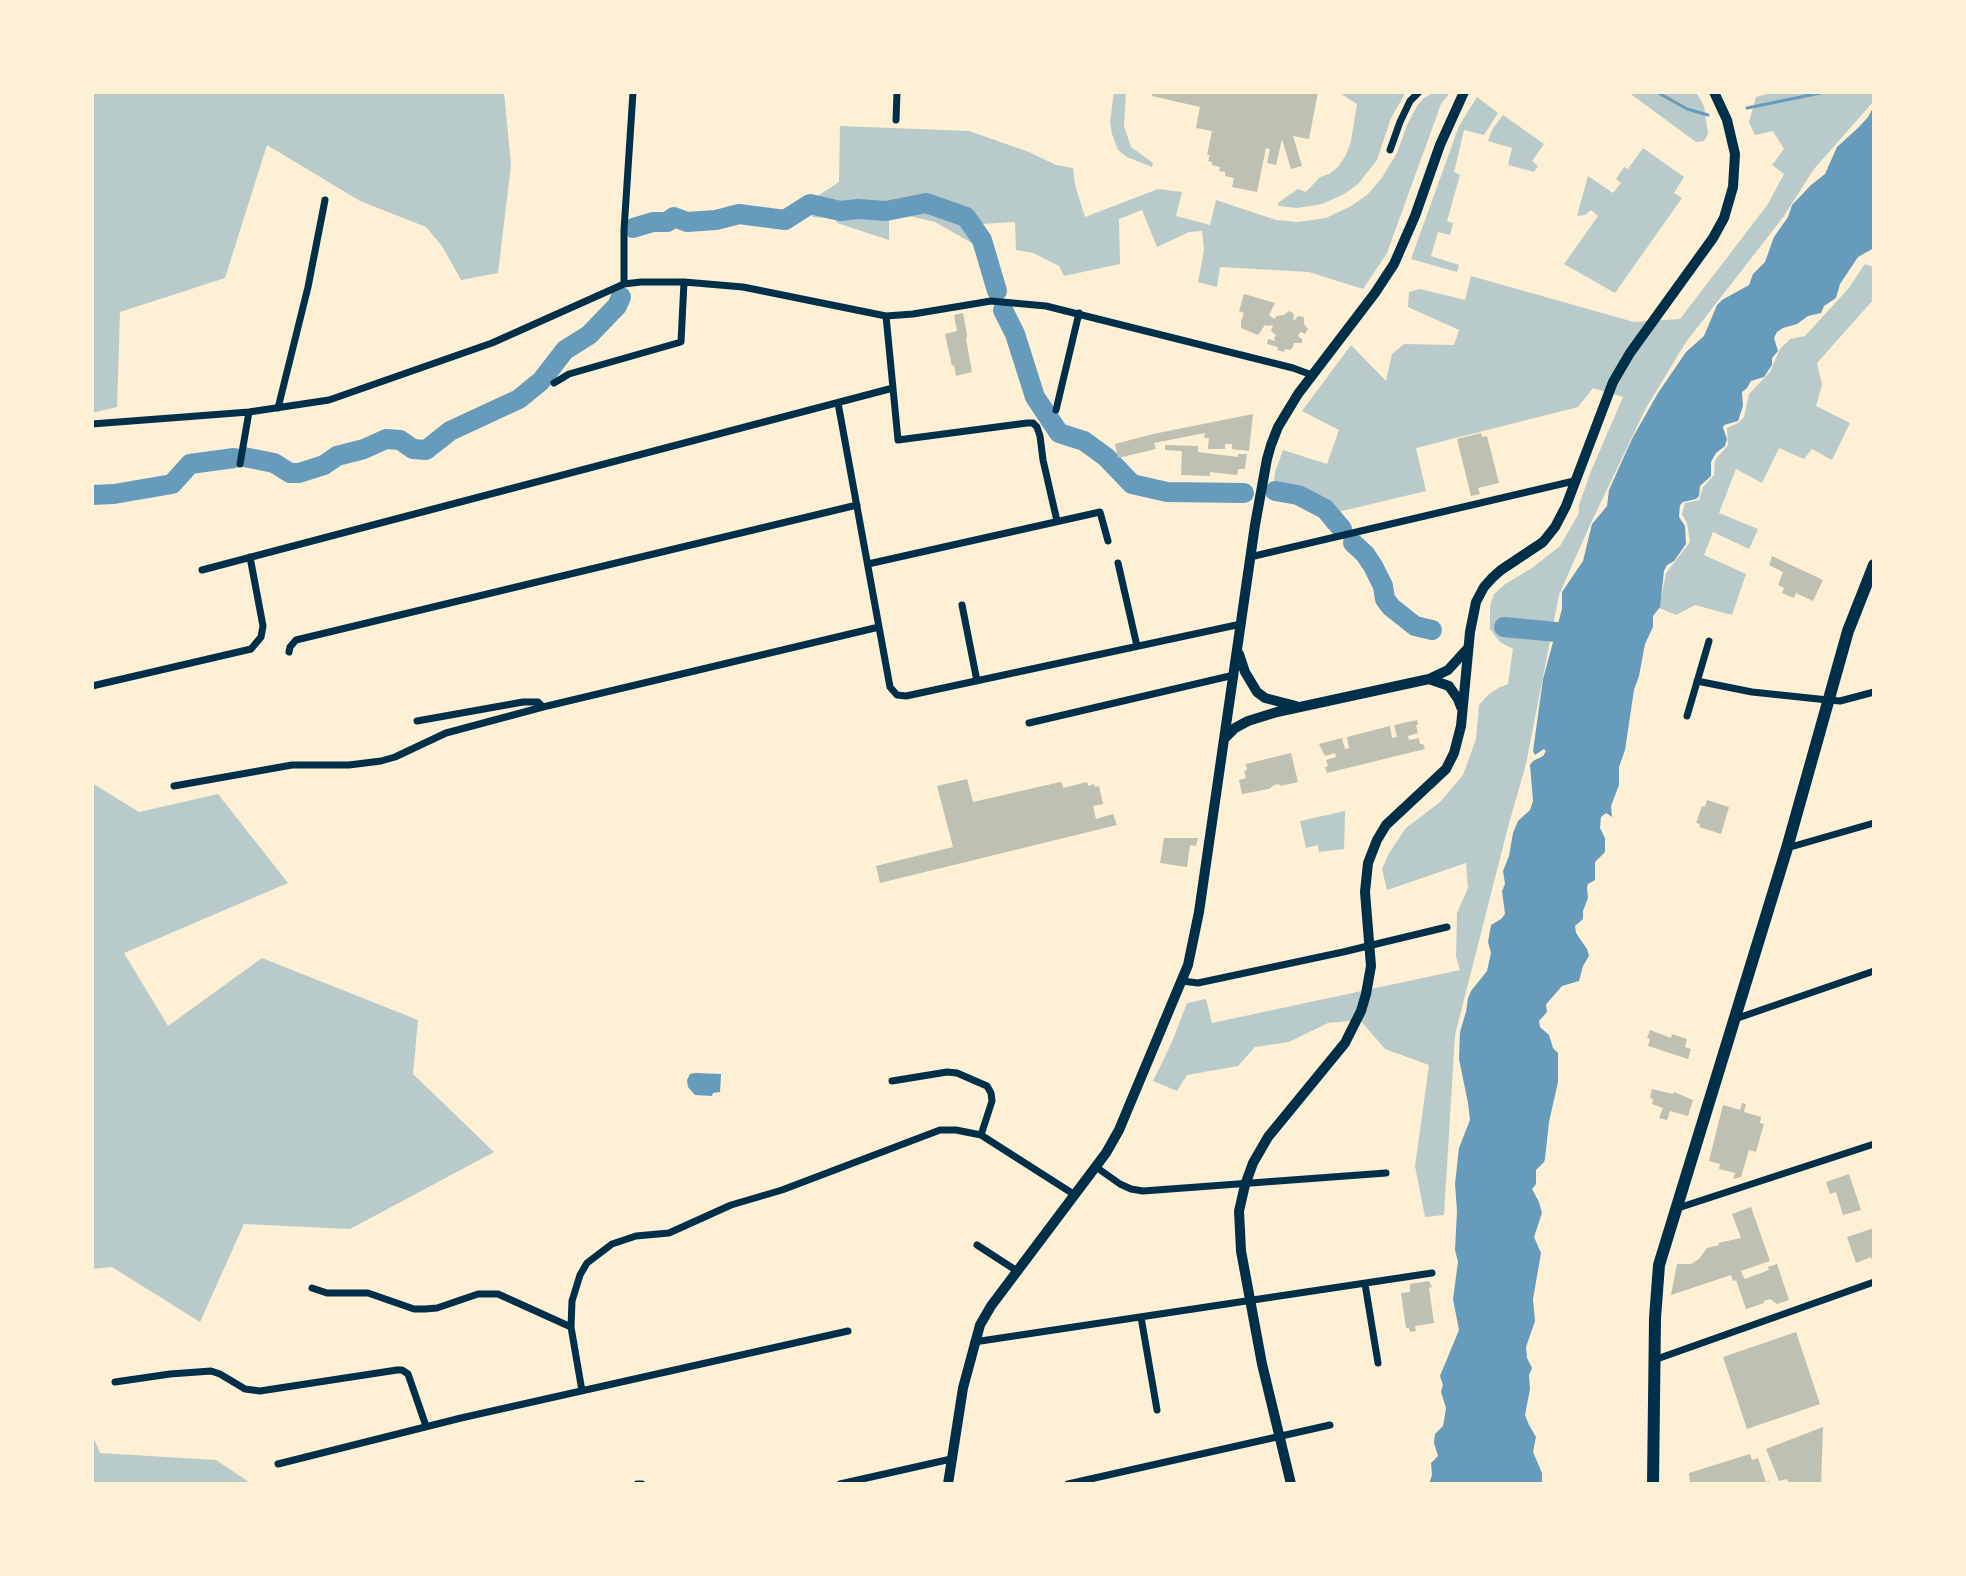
<!DOCTYPE html>
<style>
body{margin:0}
#map{position:relative;width:1966px;height:1576px;overflow:hidden;background:#fdf0d5;font-family:"Titillium Web",sans-serif}
canvas{display:block}
.frame{position:absolute;inset:0;border:94px solid #fdf0d5;pointer-events:none}
</style>
<div id="map">
<canvas width="1966" height="1576"></canvas>
<div class="frame"></div>
</div>
<script>
const ctx = document.querySelector('canvas').getContext('2d');
ctx.lineJoin = 'round';
function fillPath(path, color) {
  ctx.fillStyle = color;
  ctx.fill(path, 'evenodd');
}
function poly(rows) {
  const path = new Path2D();
  for (const r of rows) {
    path.moveTo(r[0], r[1]);
    for (let i = 2; i < r.length; i += 2) path.lineTo(r[i], r[i + 1]);
  }
  return path;
}
function trace(path, color, width, dash) {
  ctx.strokeStyle = color;
  ctx.lineWidth = width;
  ctx.lineCap = dash ? 'butt' : 'round';
  ctx.setLineDash(dash || []);
  ctx.stroke(path);
}
fillPath(poly([
 [92,92,504,92,511,165,498,273,461,280,442,246,426,227,360,201,267,145,225,278,120,312,117,407,92,413],
 [1114,92,1126,92,1124,126,1131,147,1153,163,1152,167,1127,157,1118,150,1112,134,1110,122],
 [1338,92,1406,92,1391,118,1377,160,1358,184,1344,194,1322,204,1297,208,1278,206,1279,202,1298,189,1306,192,1320,177,1329,174,1338,167,1346,155,1351,141,1357,104],
 [1434,92,1448,92,1449,94,1441,104,1387,253,1363,289,1309,272,1220,267,1217,287,1198,282,1204,250,1202,231,1189,232,1157,247,1142,210,1119,219,1120,264,1064,276,1059,266,1033,253,1016,250,1015,222,982,224,982,237,998,288,992,289,983,255,977,246,935,222,909,216,889,220,889,240,837,223,836,219,812,217,813,199,839,182,840,126,969,131,1029,152,1056,165,1073,168,1075,185,1085,217,1158,189,1182,192,1176,216,1210,225,1216,200,1276,220,1298,222,1326,218,1351,206,1367,195,1381,179,1397,153,1407,125,1417,106,1424,98],
 [1628,92,1696,92,1704,106,1708,134,1704,141,1696,142],
 [1775,92,1874,92,1874,101,1814,169,1784,216,1686,342,1646,408,1589,527,1559,595,1526,764,1508,827,1455,1035,1444,1215,1425,1217,1415,1166,1429,1065,1385,1049,1360,1020,1328,1023,1289,1042,1255,1047,1238,1066,1187,1075,1177,1091,1153,1081,1172,1042,1187,1003,1206,999,1212,1023,1460,970,1456,956,1457,913,1468,888,1466,863,1387,890,1382,869,1389,853,1406,828,1440,802,1463,775,1476,739,1479,705,1488,695,1498,688,1508,684,1513,649,1500,642,1490,629,1490,606,1494,594,1504,585,1532,568,1560,546,1579,513,1579,505,1591,471,1623,397,1593,388,1578,407,1416,448,1426,491,1338,512,1341,526,1328,529,1321,517,1303,503,1272,499,1275,472,1283,450,1327,464,1339,430,1302,411,1351,345,1386,381,1392,354,1404,344,1454,345,1459,330,1408,307,1409,292,1420,289,1465,300,1471,276,1634,322,1680,319,1768,204,1784,174,1772,165,1784,149,1773,131,1755,135,1749,122,1756,97],
 [1477,97,1498,113,1484,135,1464,130,1454,172,1460,175,1447,221,1453,223,1450,235,1438,232,1431,256,1459,265,1457,272,1411,259,1459,126],
 [1503,115,1544,144,1532,161,1538,166,1534,172,1508,165,1512,148,1488,141,1492,130],
 [1643,148,1684,177,1674,193,1682,198,1615,293,1564,264,1598,216,1591,210,1585,215,1577,216,1588,176,1613,193,1621,183,1616,179,1624,167,1628,169],
 [1865,264,1874,267,1874,299,1817,363,1822,385,1816,406,1850,423,1832,460,1812,449,1804,459,1779,448,1762,483,1736,469,1719,513,1758,529,1749,549,1713,532,1704,555,1746,574,1732,615,1695,605,1676,615,1659,608,1666,573,1690,542,1687,523,1682,514,1685,503,1699,500,1703,487,1714,475,1715,460,1728,445,1727,428,1738,423,1744,417,1749,394,1770,372,1780,349,1790,339,1805,336,1848,289],
 [92,783,139,812,218,794,288,883,124,953,168,1026,262,958,418,1020,413,1074,494,1152,350,1229,244,1224,200,1322,112,1267,92,1269],
 [1345,811,1344,849,1319,852,1318,845,1306,848,1300,821],
 [92,1434,100,1453,216,1460,252,1484,92,1484]
]), '#b9caca');
fillPath(poly([
 [1874,106,1874,248,1858,257,1840,284,1836,298,1824,306,1821,313,1808,316,1797,324,1783,328,1777,332,1774,338,1778,351,1772,358,1772,365,1764,377,1751,381,1747,388,1742,392,1743,406,1738,421,1724,425,1723,428,1727,439,1725,446,1716,453,1711,462,1711,476,1700,486,1699,496,1696,499,1683,502,1680,505,1679,517,1685,526,1686,544,1674,561,1667,565,1664,571,1660,607,1653,616,1653,627,1645,644,1639,676,1634,690,1625,750,1619,767,1619,785,1611,806,1612,817,1606,813,1601,817,1600,828,1605,838,1605,852,1595,862,1595,880,1588,884,1587,887,1588,898,1583,911,1583,919,1575,926,1576,933,1587,949,1589,956,1583,966,1579,981,1562,986,1548,1002,1546,1005,1547,1012,1539,1021,1540,1027,1549,1035,1553,1048,1558,1053,1558,1082,1549,1122,1545,1159,1544,1162,1536,1170,1536,1184,1532,1189,1539,1202,1542,1213,1534,1237,1541,1253,1533,1299,1535,1321,1526,1347,1527,1358,1532,1368,1529,1375,1530,1389,1525,1415,1529,1425,1536,1437,1533,1452,1542,1473,1542,1484,1429,1484,1432,1475,1431,1463,1438,1456,1434,1443,1435,1434,1443,1426,1444,1421,1446,1408,1441,1392,1443,1385,1440,1376,1459,1330,1453,1299,1458,1262,1455,1250,1457,1211,1455,1184,1459,1148,1470,1120,1468,1103,1459,1059,1460,1032,1466,1012,1468,998,1471,991,1487,971,1491,953,1488,942,1491,925,1501,919,1505,914,1502,891,1505,884,1503,871,1509,856,1513,833,1518,821,1530,810,1533,801,1530,765,1533,761,1543,756,1546,751,1544,749,1535,755,1533,751,1543,679,1562,609,1562,592,1583,561,1592,524,1607,506,1609,490,1622,461,1633,437,1658,393,1686,352,1704,336,1717,305,1722,300,1749,285,1753,274,1765,262,1774,237,1788,217,1792,205,1811,185,1825,174,1837,147,1859,127,1868,117],
 [695,1073,721,1074,720,1092,713,1093,712,1096,695,1095,688,1087,687,1080,690,1074]
]), '#669bbc');
trace(poly([
 [1657,92,1687,109,1708,115],
 [1747,108,1825,92]
]), '#669bbc', 3);
trace(poly([
 [633,228,653,222,667,222,674,217,687,222,716,220,739,214,785,220,810,204,840,211,858,209,886,211,926,203,966,217,982,240,997,291],
 [1003,310,1015,334,1035,397,1059,433,1084,441,1106,457,1132,484,1167,492,1244,493],
 [244,457,274,463,290,473,299,473,324,465,337,456,364,449,386,439,400,440,413,449,426,450,450,431,519,399,541,381,565,350,589,335,617,306,621,297],
 [1275,491,1298,495,1325,509,1342,529],
 [92,495,114,494,172,484,190,464,234,458],
 [1353,543,1365,554,1373,566,1383,586,1385,599,1391,607,1415,626,1432,630],
 [1504,627,1556,632]
]), '#669bbc', 20);
fillPath(poly([
 [1153,92,1318,92,1309,139,1293,136,1302,166,1291,169,1282,139,1276,165,1267,163,1270,149,1266,148,1257,192,1232,187,1234,178,1225,176,1225,172,1219,171,1220,167,1212,165,1212,162,1208,161,1210,155,1207,155,1212,131,1196,128,1200,107,1152,96],
 [1244,294,1275,303,1269,315,1274,319,1277,316,1284,315,1289,311,1293,313,1294,317,1293,319,1295,320,1298,316,1304,317,1304,324,1308,329,1305,334,1300,332,1298,336,1302,339,1302,343,1294,343,1293,347,1290,350,1285,349,1284,352,1277,350,1278,347,1267,344,1268,339,1275,341,1274,338,1276,335,1271,331,1273,325,1268,326,1265,325,1258,335,1241,328,1241,321,1244,313,1239,311],
 [963,313,967,335,966,339,972,372,956,376,954,365,952,366,945,334,957,331,954,315],
 [1253,414,1249,451,1232,449,1232,444,1225,444,1225,449,1208,449,1209,438,1204,438,1205,433,1154,443,1156,449,1118,458,1115,444,1153,434],
 [1481,433,1482,437,1487,436,1499,483,1478,488,1480,494,1471,496,1457,439],
 [1165,445,1198,446,1198,452,1238,457,1238,454,1247,454,1245,469,1238,469,1237,475,1210,472,1210,476,1181,475,1182,451,1165,450],
 [1772,556,1823,580,1813,601,1796,593,1794,598,1782,593,1784,588,1778,585,1783,572,1769,565],
 [1417,720,1418,725,1416,725,1418,733,1408,736,1409,740,1419,738,1420,744,1423,744,1425,749,1327,773,1325,767,1328,766,1326,760,1336,757,1335,753,1325,756,1319,744,1342,738,1345,749,1349,748,1347,737,1390,726,1392,738,1397,737,1394,725],
 [1291,753,1298,782,1280,786,1279,784,1274,785,1269,789,1242,794,1239,780,1246,778,1244,771,1247,770,1246,764],
 [967,779,973,802,1060,782,1062,783,1063,788,1087,782,1088,786,1094,784,1095,787,1099,786,1103,804,1093,806,1096,819,1113,814,1117,825,880,883,876,866,953,847,937,786],
 [1707,800,1729,807,1721,834,1699,827,1700,824,1696,823,1702,806,1705,807],
 [1164,838,1198,838,1196,846,1190,845,1187,867,1160,863],
 [1650,1030,1671,1038,1672,1034,1687,1039,1685,1047,1691,1049,1688,1059,1648,1046,1650,1039,1647,1038],
 [1652,1089,1673,1094,1674,1092,1693,1100,1688,1116,1670,1111,1667,1120,1659,1118,1663,1108,1652,1104,1653,1099,1650,1098],
 [1742,1103,1746,1104,1744,1112,1761,1117,1760,1123,1764,1124,1756,1152,1749,1150,1741,1177,1733,1179,1735,1173,1719,1169,1720,1164,1709,1161,1723,1105,1740,1110],
 [1849,1174,1861,1210,1843,1215,1836,1192,1830,1194,1826,1182],
 [1751,1207,1770,1261,1741,1271,1743,1276,1745,1279,1769,1270,1768,1267,1777,1264,1789,1300,1777,1304,1770,1299,1764,1301,1764,1303,1746,1309,1736,1280,1733,1281,1731,1275,1671,1295,1677,1264,1691,1264,1699,1259,1707,1248,1719,1245,1718,1243,1741,1238,1732,1214],
 [1874,1228,1874,1258,1871,1259,1871,1257,1856,1263,1847,1237],
 [1429,1281,1432,1287,1429,1288,1434,1323,1415,1326,1416,1331,1410,1332,1409,1328,1406,1328,1401,1293,1410,1292,1410,1284],
 [1796,1332,1820,1404,1747,1429,1723,1357],
 [1823,1427,1821,1484,1789,1484,1787,1479,1779,1481,1766,1449],
 [1750,1454,1752,1460,1758,1458,1766,1482,1769,1481,1770,1484,1690,1484,1689,1473]
]), '#bec0b2');
trace(poly([
 [896,120,897,92],
 [1390,150,1400,122,1410,101,1419,92],
 [624,284,624,230,633,92],
 [886,316,898,440,1027,423,1033,423,1037,427,1040,436,1043,460,1057,521],
 [554,383,569,374,681,342,684,282],
 [838,403,890,687,897,695,906,696,1241,624],
 [278,408,308,287,325,200],
 [1056,410,1079,313],
 [92,424,249,412,329,400,492,343,624,284,641,282,684,282,743,287,886,316,913,314,991,301,1046,306,1293,368,1312,375],
 [240,464,249,412],
 [1250,557,1574,481],
 [1118,563,1137,646],
 [868,564,1100,512,1108,541],
 [202,570,893,388],
 [962,605,977,681],
 [289,652,290,647,296,640,857,505],
 [1697,681,1752,692,1828,700,1840,701,1874,692],
 [92,686,251,649,261,637,263,626,250,557],
 [1687,716,1709,641],
 [417,721,523,702,538,702,543,707],
 [1029,723,1234,675],
 [174,786,292,765,349,765,381,761,395,757,446,733,543,707,879,627],
 [1787,848,1874,823],
 [1182,981,1198,983,1343,952,1447,927],
 [1735,1019,1874,971],
 [892,1081,947,1072,957,1073,987,1086,991,1093,992,1101,981,1135],
 [1096,1167,1120,1184,1131,1189,1143,1191,1386,1173],
 [1675,1209,1874,1144],
 [977,1245,1017,1271],
 [1365,1284,1378,1363],
 [312,1288,327,1293,368,1293,414,1309,425,1309,437,1308,478,1294,498,1294,571,1327],
 [1141,1317,1157,1410],
 [974,1342,1432,1273],
 [1654,1360,1874,1282],
 [115,1382,170,1374,211,1371,220,1374,245,1389,260,1391,397,1370,402,1370,408,1374,426,1426],
 [582,1391,571,1327,572,1301,580,1275,587,1263,612,1244,636,1236,669,1233,731,1205,782,1190,940,1130,956,1130,981,1135,1075,1195],
 [278,1464,461,1418,848,1331],
 [637,1484,642,1484],
 [840,1484,951,1459],
 [1068,1484,1330,1425]
]), '#003049', 7);
trace(poly([
 [1239,654,1245,672,1257,692,1265,698,1296,706],
 [1429,679,1449,686,1458,699,1461,707],
 [1225,738,1235,728,1248,721,1277,712,1429,679,1448,670,1468,648],
 [948,1484,963,1388,980,1325,991,1306,1106,1153,1119,1130,1188,965,1199,912,1255,525,1267,459,1271,445,1278,427,1298,394,1375,293,1394,264,1415,216,1440,145,1464,92],
 [1291,1484,1262,1364,1241,1251,1239,1211,1245,1185,1253,1163,1268,1137,1345,1043,1361,1011,1366,994,1371,966,1365,892,1368,863,1377,840,1386,825,1446,769,1454,753,1461,726,1470,632,1476,602,1484,587,1492,578,1501,570,1543,542,1555,527,1566,506,1613,382,1630,353,1713,238,1724,218,1733,187,1735,154,1727,120,1714,92]
]), '#003049', 10);
trace(poly([
 [1653,1484,1655,1318,1659,1265,1787,848,1848,631,1874,565]
]), '#003049', 12);
</script>
